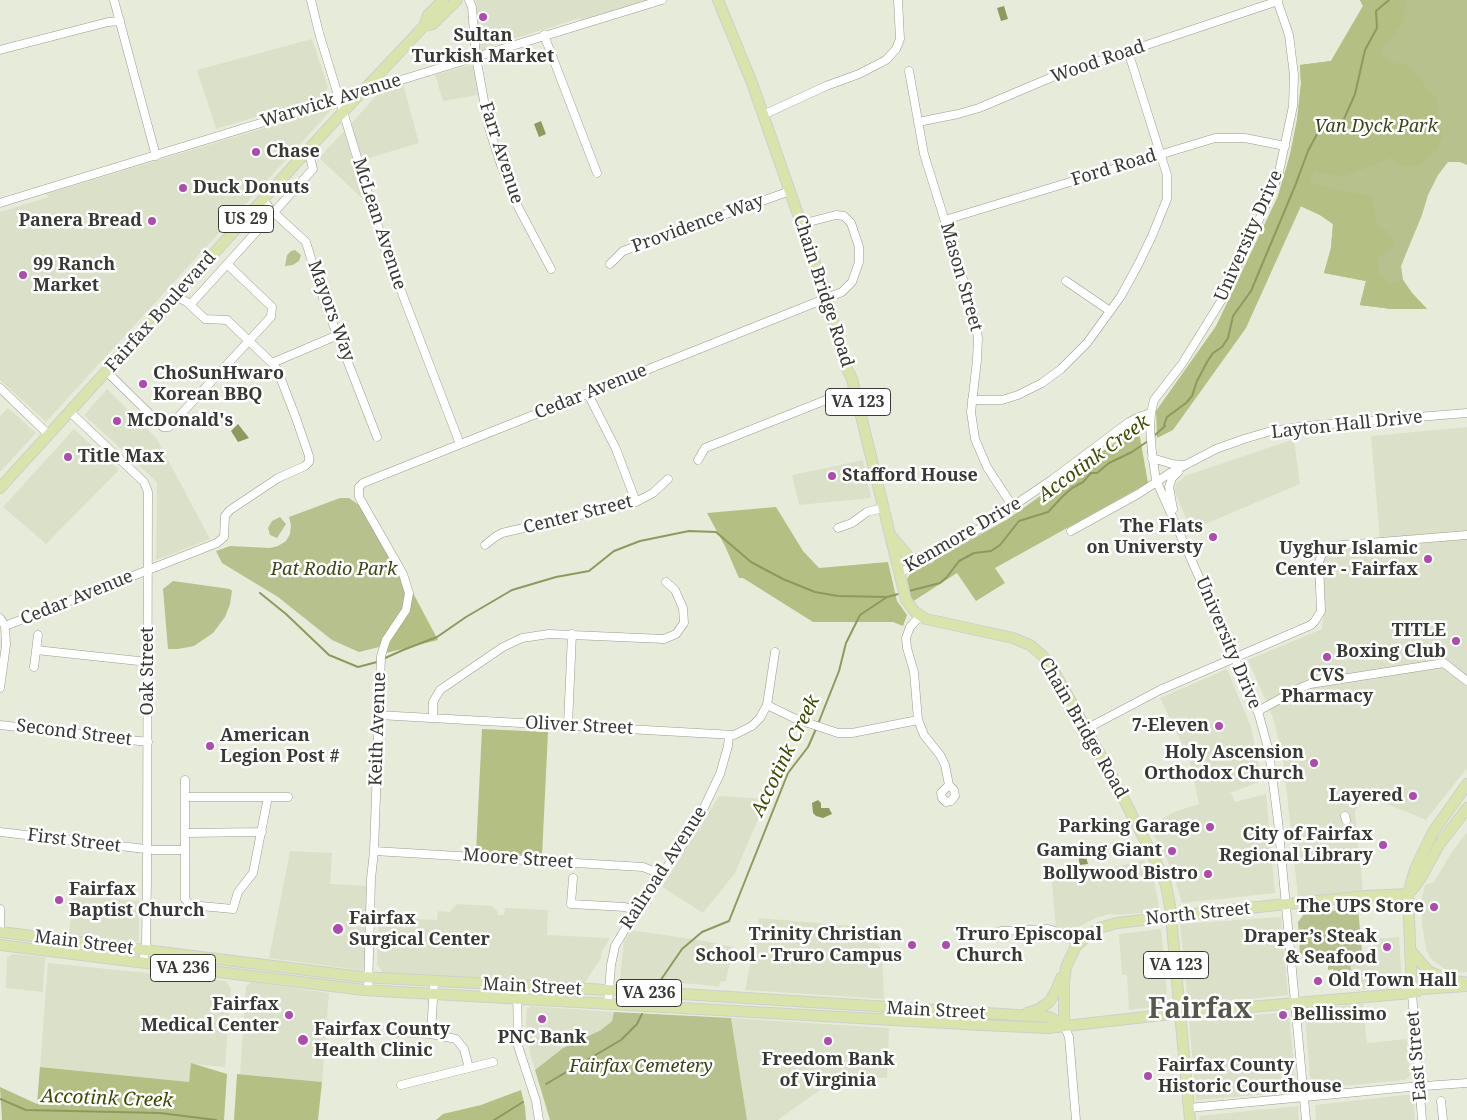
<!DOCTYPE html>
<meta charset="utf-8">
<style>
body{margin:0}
canvas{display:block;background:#e7ebda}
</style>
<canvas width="1467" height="1120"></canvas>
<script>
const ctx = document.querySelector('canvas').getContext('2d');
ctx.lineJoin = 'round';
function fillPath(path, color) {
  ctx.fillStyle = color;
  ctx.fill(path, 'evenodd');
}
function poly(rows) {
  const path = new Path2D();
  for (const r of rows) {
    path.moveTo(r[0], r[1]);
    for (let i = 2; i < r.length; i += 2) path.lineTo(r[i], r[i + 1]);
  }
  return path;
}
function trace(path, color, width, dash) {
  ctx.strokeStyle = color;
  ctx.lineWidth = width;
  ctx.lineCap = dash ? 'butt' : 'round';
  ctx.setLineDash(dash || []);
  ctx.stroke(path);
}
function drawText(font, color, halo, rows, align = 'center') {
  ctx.font = font + ' "Noto Serif",serif';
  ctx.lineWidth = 5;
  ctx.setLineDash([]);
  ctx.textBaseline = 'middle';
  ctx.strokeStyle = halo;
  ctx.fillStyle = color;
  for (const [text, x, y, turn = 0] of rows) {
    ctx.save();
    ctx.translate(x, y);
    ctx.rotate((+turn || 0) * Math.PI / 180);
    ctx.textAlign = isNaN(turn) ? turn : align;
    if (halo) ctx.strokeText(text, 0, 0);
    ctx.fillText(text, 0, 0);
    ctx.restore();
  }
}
fillPath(poly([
 [476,0,649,0,582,21,580,18,494,45,494,48,480,52],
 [312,39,328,87,324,96,216,129,197,70],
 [474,64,478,95,443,101,435,75],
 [403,84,419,143,362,160,351,124,380,91],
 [334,107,46,422,0,380,0,212,49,197,46,194],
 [344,131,365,201,319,158],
 [107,389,157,439,210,539,156,560,157,482,84,415],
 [8,408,36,433,0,472,0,416],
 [1467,427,1467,768,1426,820,1362,794,1355,812,1363,890,1298,897,1283,758,1273,718,1248,660,1322,629,1325,607,1321,554,1380,541,1371,436],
 [74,429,119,470,46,544,3,507],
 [1294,439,1300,484,1191,530,1174,490,1176,484,1185,476],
 [863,460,871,498,799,505,792,475],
 [1227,669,1251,727,1262,781,1219,797,1231,793,1235,802,1266,794,1275,893,1182,903,1171,868,1149,826,1174,812,1199,804,1190,761,1160,698],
 [719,796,767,799,735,873,703,913,662,887],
 [1467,832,1467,972,1457,973,1446,970,1432,960,1426,950,1422,925,1422,898,1425,885,1434,882,1450,855],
 [290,851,332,853,330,884,369,886,366,971,269,958],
 [1144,860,1155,885,1159,907,1154,912,1117,915,1109,914,1096,918,1078,927,1056,928,1052,882],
 [74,894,139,901,139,942,69,934],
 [457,904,492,906,498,912,498,915,504,915,505,908,548,910,547,935,610,938,602,951,601,958,584,984,383,973,377,964,379,917,437,920,438,911,450,912,451,910],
 [1281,917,1288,995,1188,1005,1180,924],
 [759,918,866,927,882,951,884,999,745,990],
 [1161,929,1168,1005,1129,1010,1127,975,1122,975,1119,934],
 [631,930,705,941,733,947,726,981,720,982,719,987,697,984,620,981,624,941],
 [1399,937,1402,985,1353,990,1349,953,1374,951,1373,939],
 [12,954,45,957,43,992,6,988,7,958],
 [48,963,226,981,231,989,225,1067,191,1064,189,1082,40,1067],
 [252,982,329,993,322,1082,240,1074,246,986],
 [1363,1004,1367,1043,1407,1039,1410,1076,1405,1080,1311,1089,1305,1016,1310,1009],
 [531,1006,614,1012,613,1016,612,1021,601,1030,563,1048,535,1070,531,1057,526,1025,527,1009],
 [1289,1012,1296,1092,1196,1100,1189,1021],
 [731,1018,889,1028,887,1078,838,1077,778,1120,747,1120],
 [1413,1094,1415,1120,1316,1120,1315,1105],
 [1298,1106,1299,1120,1199,1120,1199,1116]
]), '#dbe1c9');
fillPath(poly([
 [1360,0,1467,0,1467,165,1460,162,1448,162,1438,175,1428,195,1422,215,1401,266,1403,280,1412,293,1427,309,1392,309,1360,305,1366,281,1324,273,1331,248,1333,224,1320,215,1278,196,1290,155,1297,120,1301,84,1300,65,1331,61,1363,6],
 [295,250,301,255,299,261,293,265,285,266,287,255,291,251],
 [340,498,349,498,362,507,401,577,405,592,404,602,401,611,385,635,379,647,359,652,332,640,278,597,222,563,216,551,230,546,270,548,278,546,286,541,290,534,291,525,289,517],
 [280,517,286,524,277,538,270,535,268,528,272,521],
 [173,581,230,589,232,591,230,604,225,617,213,633,194,646,178,649,168,649,163,589],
 [1358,908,1362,952,1349,954,1351,970,1342,972,1342,979,1334,980,1333,969,1328,970,1328,960,1318,959,1317,954,1300,955,1298,922,1304,914],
 [614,1012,731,1018,747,1120,550,1120,535,1070,563,1048,601,1030,612,1021]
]), '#b6c18e');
fillPath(poly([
 [1360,0,1406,0,1403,22,1394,35,1380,51,1392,63,1405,64,1423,83,1429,93,1436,97,1439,109,1439,123,1443,136,1435,152,1419,165,1400,166,1392,157,1343,177,1314,171,1310,183,1336,190,1371,196,1378,227,1386,230,1396,245,1377,258,1380,273,1389,284,1403,280,1412,293,1427,309,1392,309,1360,305,1366,281,1324,273,1331,248,1333,224,1320,215,1301,206,1246,328,1173,430,1157,438,1156,411,1216,326,1278,196,1290,155,1297,120,1301,84,1300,65,1331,61,1363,6],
 [1138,426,1148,483,995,568,1005,583,976,601,957,573,912,602,907,579,910,574,1008,519],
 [776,507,803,551,819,568,888,562,897,601,907,615,903,626,893,622,813,622,743,578,739,578,725,546,707,513],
 [413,593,438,640,386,653,390,641,409,613],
 [482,729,548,732,542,856,476,852],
 [191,1063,227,1074,224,1120,2,1120,0,1087,37,1104,40,1067,189,1082],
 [237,1074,322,1082,318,1120,234,1120],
 [521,1090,525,1107,526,1120,436,1120,443,1114,481,1105]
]), '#b3bf83');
fillPath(poly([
 [1004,6,1008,19,1001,21,997,8],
 [541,121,546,134,539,137,534,124],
 [238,424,249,438,238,442,231,431],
 [818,800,821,803,821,808,829,808,832,814,823,818,816,816,813,813,812,803],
 [1084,850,1088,864,1080,865,1078,856,1076,856,1076,853,1077,852,1077,851]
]), '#8e995e');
trace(poly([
 [1154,436,1165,426,1164,425,1167,417,1186,403,1192,396,1197,381,1207,362,1213,353,1222,347,1228,338,1233,316,1251,291,1295,186,1308,151,1317,134,1344,119,1355,94,1365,50,1377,28,1376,11,1389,0],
 [909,591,940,583,947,577,959,561,974,553,991,551,1000,545,1019,521,1048,512,1063,496,1072,488,1083,482,1091,473,1097,473,1109,463,1132,452,1148,441],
 [260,593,286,614,329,655,358,667,377,662],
 [383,659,403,650,437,637,466,617,512,590,556,577,589,571,614,551,640,541,689,531,716,532,751,562,783,579,815,592,838,596,887,597],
 [818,724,839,671,846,643,860,615,887,597,902,593],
 [658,984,682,949,702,932,729,921,788,773,808,747,816,729],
 [546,1084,621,1040,637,1024,642,1014],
 [0,1099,26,1110,160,1113,216,1120],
 [494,1120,523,1102]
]), '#8e995e', 2);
const minor = poly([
 [114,0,156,156],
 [311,0,319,33,385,249,460,444],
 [469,0,472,7,476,57,489,128,501,165,516,203,551,269],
 [1277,0,1289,35,1294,75,1293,106,1279,172,1271,194,1221,301,1182,364,1154,400,1151,413,1150,427,1152,453,1156,480,1248,688,1259,715,1269,752,1278,821,1306,1120],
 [544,35,597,173],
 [0,50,108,22,120,21],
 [909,71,924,154,972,308,976,327,978,338,977,360,971,412,975,439,987,467,1013,507],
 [763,115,826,86,859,74,886,60,896,49,900,39,898,0],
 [918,122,958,114,979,108,1057,75,1278,1],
 [263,199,271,210,306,242,323,298,377,437],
 [0,203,662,0],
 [945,220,1215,138,1245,138,1285,146],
 [610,264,623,251,790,191],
 [1066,281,1110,311],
 [190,305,313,169,308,150],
 [272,363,338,335],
 [107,372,163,427,169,427,271,317,272,307,227,264],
 [0,388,49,435],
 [588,394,616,449,636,502],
 [972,400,1002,400,1018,395,1042,383,1061,369,1087,343,1121,296,1139,263,1152,236,1167,199,1167,175,1128,51],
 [70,412,144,482,148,492,147,878,146,944,143,963],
 [1152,458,1172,464,1183,465],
 [698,460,705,448,826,400,855,390],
 [1173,509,1169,487,1172,478,1178,472],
 [838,528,852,523,867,512,883,508],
 [1071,531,1138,494,1170,473,1216,449,1244,439,1271,431,1307,426,1467,413],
 [485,545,495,537,502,533,636,502,653,493,668,479],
 [899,573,929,558,979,529,1053,479,1129,422,1139,417,1151,413],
 [920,616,910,627,906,638,907,648,914,672,918,720,924,735,940,755,945,765,949,785,941,793,942,798,946,802,951,801,955,796,954,790,949,785],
 [0,618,5,626,6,645,0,688],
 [5,626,217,543,224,537,225,516,230,510,278,478,305,466,309,462,309,456,296,418,277,369,272,363,227,320,205,319,187,302,175,296],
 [36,650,148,662],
 [34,667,38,635],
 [767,705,796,719,838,733,852,733,918,720],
 [1258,711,1300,688,1310,684,1444,663,1467,681],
 [378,715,734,735,752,726,760,718,767,705,775,652],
 [433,718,433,702,440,690,503,647,522,638,549,634,664,639,676,634,684,623,683,608,675,590,666,582],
 [568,724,572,634],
 [0,725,148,742],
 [1086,729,1160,690,1311,625,1315,621,1321,611,1319,562,1323,551,1331,546,1467,535],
 [185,780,185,899,190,905,233,909,238,892,253,873,268,797],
 [185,797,288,797],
 [1345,816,1346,820],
 [0,832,154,850,185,850],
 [186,833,262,832],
 [374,851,643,867,661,874],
 [573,878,571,904,625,907,636,911],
 [0,909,0,928],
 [973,937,1002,931,1048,929,1065,934,1078,944],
 [517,986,518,1046,536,1101,539,1120],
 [368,990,371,879,374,851,381,656,386,640,406,610,409,593,403,574,359,497,359,487,363,483,842,292,852,282,859,262,859,247,851,223,844,216,836,215,801,224],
 [1412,993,1422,1120],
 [608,1003,611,965,615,946,636,911,684,843,698,820,720,774,728,746,729,735],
 [1064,1025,1069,1037,1076,1120],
 [398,1032,431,1034,456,1039,464,1049,469,1068],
 [431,1034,434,982],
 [401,1085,493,1062],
 [1441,1101,1443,1120],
 [1189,1108,1410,1087,1467,1083]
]);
const major = poly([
 [718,0,752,83,824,289,846,367,852,379,906,600,915,612,926,619,1013,638,1030,645,1042,655,1055,673,1111,774,1159,868,1166,885,1170,906,1190,1120],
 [424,26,433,24,457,0],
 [0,488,329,127,424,26,428,15,443,0],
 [893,538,909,557,916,560,929,558],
 [1412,890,1420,879,1439,845,1467,808],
 [0,932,362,977,682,994,1049,1017,1064,1025],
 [0,945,364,990,982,1025,1048,1028,1180,1013,1412,993,1422,989,1467,986],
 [1410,950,1428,971,1441,977,1453,981,1464,982],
 [1412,993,1408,894,1415,869,1433,832,1467,784],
 [1027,1013,1039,1009,1049,1002,1056,991,1061,978],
 [1064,1025,1064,983,1066,967,1076,946,1087,936,1099,928,1117,923,1238,909,1366,896,1408,894]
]);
trace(minor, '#999d8d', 9);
trace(major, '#cfcfce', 12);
trace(minor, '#fff', 8);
trace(major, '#d9e3ac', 10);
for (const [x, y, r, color] of [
 [483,17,5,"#af4aaf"],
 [256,152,5,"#af4aaf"],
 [183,188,5,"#af4aaf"],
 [152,221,5,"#af4aaf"],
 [23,275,5,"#af4aaf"],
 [143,384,5,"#af4aaf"],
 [117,421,5,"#af4aaf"],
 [68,457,5,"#af4aaf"],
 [832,476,5,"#af4aaf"],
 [1213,537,5,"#af4aaf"],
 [1428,559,5,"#af4aaf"],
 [1456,641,5,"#af4aaf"],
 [1327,657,5,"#af4aaf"],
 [1219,726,5,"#af4aaf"],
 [210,746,5,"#af4aaf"],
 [1314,763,5,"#af4aaf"],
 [1413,796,5,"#af4aaf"],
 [1210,827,5,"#af4aaf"],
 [1383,845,5,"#af4aaf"],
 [1172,851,5,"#af4aaf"],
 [1208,874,5,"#af4aaf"],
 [59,900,5,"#af4aaf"],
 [1434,907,5,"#af4aaf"],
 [338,929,6,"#af4aaf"],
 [912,945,5,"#af4aaf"],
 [946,945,5,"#af4aaf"],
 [1387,947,5,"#af4aaf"],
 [1318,981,5,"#af4aaf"],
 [289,1015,5,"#af4aaf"],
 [1283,1015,5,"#af4aaf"],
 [542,1019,5,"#af4aaf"],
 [303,1040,6,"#af4aaf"],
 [828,1041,5,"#af4aaf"],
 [1148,1076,5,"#af4aaf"]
]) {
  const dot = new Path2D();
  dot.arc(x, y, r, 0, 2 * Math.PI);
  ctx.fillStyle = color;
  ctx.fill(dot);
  trace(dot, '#fff', 2);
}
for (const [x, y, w] of [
 [246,219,55],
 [858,402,65],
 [1176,965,65],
 [183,968,65],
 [649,993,65]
]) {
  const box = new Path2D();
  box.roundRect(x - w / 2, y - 13.5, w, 27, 4);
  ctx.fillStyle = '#fff';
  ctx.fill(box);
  trace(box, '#383933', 1);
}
drawText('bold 16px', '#383933', null, [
 ["US 29",246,219],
 ["VA 123",858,402],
 ["VA 123",1176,965],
 ["VA 236",183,968],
 ["VA 236",649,993]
]);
drawText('bold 18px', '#383933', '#fff', [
 ["Sultan",483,36,"center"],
 ["Turkish Market",483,57,"center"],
 ["Chase",266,152],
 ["Duck Donuts",193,188],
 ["Panera Bread",142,221,"right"],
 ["99 Ranch",33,265],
 ["Market",33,286],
 ["ChoSunHwaro",153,374],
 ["Korean BBQ",153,395],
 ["McDonald's",127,421],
 ["Title Max",78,457],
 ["Stafford House",842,476],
 ["The Flats",1203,527,"right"],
 ["on Universty",1203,548,"right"],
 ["Uyghur Islamic",1418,549,"right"],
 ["Center - Fairfax",1418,570,"right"],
 ["TITLE",1446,631,"right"],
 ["Boxing Club",1446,652,"right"],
 ["CVS",1327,676,"center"],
 ["Pharmacy",1327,697,"center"],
 ["7-Eleven",1209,726,"right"],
 ["American",220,736],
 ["Legion Post #",220,757],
 ["Holy Ascension",1304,753,"right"],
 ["Orthodox Church",1304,774,"right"],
 ["Layered",1403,796,"right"],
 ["Parking Garage",1200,827,"right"],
 ["City of Fairfax",1373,835,"right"],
 ["Regional Library",1373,856,"right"],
 ["Gaming Giant",1162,851,"right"],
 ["Bollywood Bistro",1198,874,"right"],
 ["Fairfax",69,890],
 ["Baptist Church",69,911],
 ["The UPS Store",1424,907,"right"],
 ["Fairfax",349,919],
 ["Surgical Center",349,940],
 ["Trinity Christian",902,935,"right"],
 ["School - Truro Campus",902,956,"right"],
 ["Truro Episcopal",956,935],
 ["Church",956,956],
 ["Draper’s Steak",1377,937,"right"],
 ["& Seafood",1377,958,"right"],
 ["Old Town Hall",1328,981],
 ["Fairfax",279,1005,"right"],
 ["Medical Center",279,1026,"right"],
 ["Bellissimo",1293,1015],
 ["Fairfax County",314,1030],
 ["Health Clinic",314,1051],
 ["PNC Bank",542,1038,"center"],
 ["Freedom Bank",828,1060,"center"],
 ["of Virginia",828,1081,"center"],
 ["Fairfax County",1158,1066],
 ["Historic Courthouse",1158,1087]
], 'left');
drawText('18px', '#383933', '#fff', [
 ["Wood Road",1098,62,-19],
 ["Warwick Avenue",331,101,-17],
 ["Farr Avenue",501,153,72],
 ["Ford Road",1114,168,-17],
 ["McLean Avenue",379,224,72],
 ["Providence Way",698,224,-20],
 ["University Drive",1249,236,-66],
 ["Mason Street",961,277,74],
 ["Chain Bridge Road",823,291,72],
 ["Mayors Way",331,311,70],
 ["Fairfax Boulevard",161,312,-48],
 ["Cedar Avenue",591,392,-22],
 ["Layton Hall Drive",1347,425,-6],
 ["Center Street",578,515,-14],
 ["Kenmore Drive",963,535,-30],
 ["Cedar Avenue",77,598,-22],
 ["University Drive",1228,643,67],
 ["Oak Street",148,671,-90],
 ["Oliver Street",579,726,3],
 ["Chain Bridge Road",1083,728,60],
 ["Keith Avenue",378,729,-88],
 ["Second Street",74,733,7],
 ["First Street",74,841,7],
 ["Moore Street",518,859,4],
 ["Railroad Avenue",664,868,-57],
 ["North Street",1198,914,-6],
 ["Main Street",84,943,7],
 ["Main Street",532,987,3],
 ["Main Street",936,1011,3],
 ["East Street",1417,1056,-95]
]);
drawText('italic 18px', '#3c4316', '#fff', [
 ["Van Dyck Park",1376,127],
 ["Pat Rodio Park",334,570],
 ["Fairfax Cemetery",641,1067]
]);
drawText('italic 19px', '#3f4900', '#fff', [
 ["Accotink Creek",1094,459,-36],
 ["Accotink Creek",786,756,-64],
 ["Accotink Creek",107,1099,2]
]);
drawText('bold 28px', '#55584a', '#fff', [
 ["Fairfax",1200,1010]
]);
</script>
